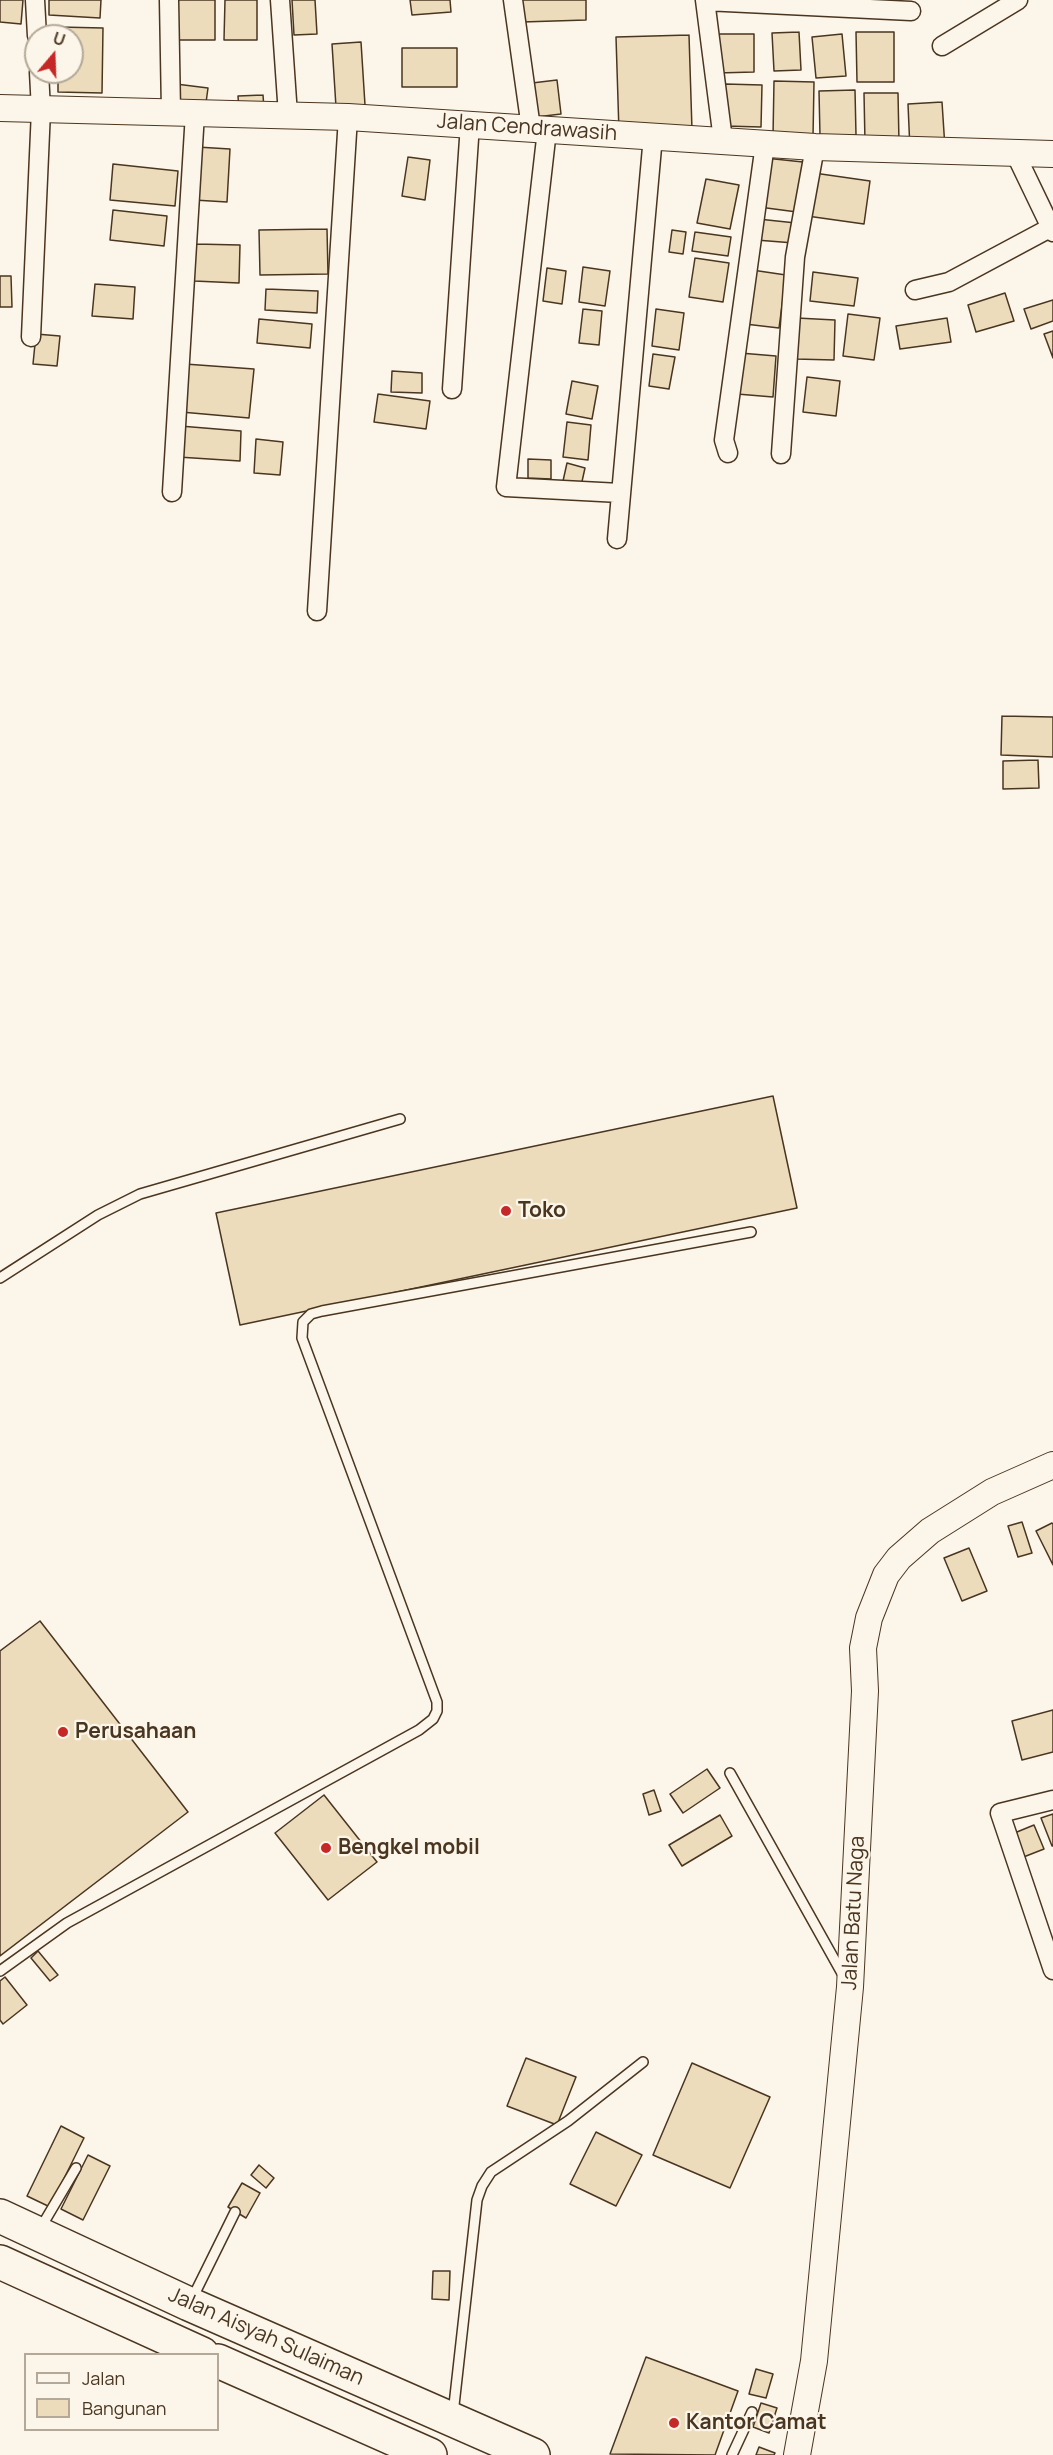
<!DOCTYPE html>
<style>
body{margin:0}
#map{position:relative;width:1053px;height:2455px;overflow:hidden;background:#fbf6e9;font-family:Manrope,sans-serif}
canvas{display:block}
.legend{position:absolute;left:24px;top:2353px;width:195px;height:78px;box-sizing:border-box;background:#fbf6e9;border:2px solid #b4a999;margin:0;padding:8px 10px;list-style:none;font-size:18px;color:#4a3520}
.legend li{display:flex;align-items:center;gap:12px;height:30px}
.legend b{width:30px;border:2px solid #b4a999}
.north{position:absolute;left:24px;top:24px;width:60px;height:60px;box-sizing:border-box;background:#fbf6e9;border:2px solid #b4a999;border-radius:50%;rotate:19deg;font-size:16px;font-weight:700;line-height:24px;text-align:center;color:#4a3520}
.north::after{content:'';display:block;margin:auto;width:21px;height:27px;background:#c62828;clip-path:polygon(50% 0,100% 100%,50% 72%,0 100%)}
</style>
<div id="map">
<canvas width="1053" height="2455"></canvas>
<ul class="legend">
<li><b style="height:8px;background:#fbf6e9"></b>Jalan</li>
<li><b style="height:16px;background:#ecdcbc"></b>Bangunan</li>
</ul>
<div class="north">U</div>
</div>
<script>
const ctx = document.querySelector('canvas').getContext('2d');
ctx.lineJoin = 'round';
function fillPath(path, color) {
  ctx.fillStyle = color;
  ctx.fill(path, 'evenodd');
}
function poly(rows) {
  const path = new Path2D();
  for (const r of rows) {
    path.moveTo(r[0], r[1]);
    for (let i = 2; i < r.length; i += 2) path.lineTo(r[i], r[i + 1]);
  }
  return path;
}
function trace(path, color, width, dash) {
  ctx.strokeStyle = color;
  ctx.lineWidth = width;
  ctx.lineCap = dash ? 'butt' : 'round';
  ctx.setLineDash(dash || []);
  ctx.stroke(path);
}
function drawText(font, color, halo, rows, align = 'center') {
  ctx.font = font + ' Manrope,sans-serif';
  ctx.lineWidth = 4.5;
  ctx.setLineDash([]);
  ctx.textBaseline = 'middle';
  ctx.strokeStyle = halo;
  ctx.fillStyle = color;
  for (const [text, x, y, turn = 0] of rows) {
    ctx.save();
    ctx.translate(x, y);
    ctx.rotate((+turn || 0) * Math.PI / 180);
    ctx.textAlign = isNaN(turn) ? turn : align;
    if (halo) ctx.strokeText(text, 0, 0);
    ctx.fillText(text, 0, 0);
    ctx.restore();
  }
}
const building = poly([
 [0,0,23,0,21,24,0,22,0,0],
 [49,0,101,0,100,18,49,15,49,0],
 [175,0,215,0,215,40,175,40,175,0],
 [225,0,257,0,257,40,224,40,225,0],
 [292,0,315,0,317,34,294,35,292,0],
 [410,0,450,0,451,12,412,15,410,0],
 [521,0,586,0,586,20,522,22,521,0],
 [59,27,103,28,102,93,58,92,58,72,72,72,72,36,59,36,59,27],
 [799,32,801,70,774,71,772,33,799,32],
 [856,32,894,32,894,82,857,82,856,32],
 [716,34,754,34,754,72,717,73,716,34],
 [842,34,846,76,816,78,812,37,842,34],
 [689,35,692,130,619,132,616,37,689,35],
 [361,42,365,105,336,107,332,44,361,42],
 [402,48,457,48,457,87,402,87,402,48],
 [557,80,561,114,536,117,532,83,557,80],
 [774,81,814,82,813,137,773,136,774,81],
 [176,84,208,88,205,110,173,105,176,84],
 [725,84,762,85,761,127,725,126,725,84],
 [855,90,856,135,820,136,819,91,855,90],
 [864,93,898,93,899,143,865,143,864,93],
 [263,95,264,109,239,111,238,96,263,95],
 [942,102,945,148,910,150,908,104,942,102],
 [197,147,230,149,227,202,194,200,197,147],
 [408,157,430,160,425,200,402,196,408,157],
 [765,158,803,162,797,212,759,207,765,158],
 [113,164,178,171,175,206,110,200,113,164],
 [814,173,870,181,864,224,807,216,814,173],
 [706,179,739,185,730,229,697,223,706,179],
 [113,210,167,216,164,246,110,240,113,210],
 [758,219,796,223,794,243,756,240,758,219],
 [327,229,328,274,260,275,259,230,327,229],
 [672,230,686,232,683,254,669,252,672,230],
 [695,232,731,237,728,256,692,251,695,232],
 [195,244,240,245,239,283,194,281,195,244],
 [695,258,729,263,723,302,689,297,695,258],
 [583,267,610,271,605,306,579,302,583,267],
 [547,268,566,271,562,304,543,301,547,268],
 [752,270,786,275,779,328,745,324,752,270],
 [813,272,858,278,854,306,810,301,813,272],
 [0,276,11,276,12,307,0,307,0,276],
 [95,284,135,287,133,319,92,316,95,284],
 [266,289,318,291,317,313,265,310,266,289],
 [1005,293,1014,321,976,332,968,305,1005,293],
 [1053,300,1053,321,1031,329,1024,309,1053,300],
 [583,309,602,311,599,345,579,343,583,309],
 [656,309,684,313,679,350,652,346,656,309],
 [848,314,880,318,874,360,843,356,848,314],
 [797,318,835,320,834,360,795,359,797,318],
 [947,318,951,342,900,349,896,326,947,318],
 [259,319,312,324,310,348,257,343,259,319],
 [1053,331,1053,358,1044,334,1053,331],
 [36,334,60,336,57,366,33,364,36,334],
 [740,353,776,356,773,397,737,394,740,353],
 [653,354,675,357,669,389,649,386,653,354],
 [185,364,254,369,249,418,181,412,185,364],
 [392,371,422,373,422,393,391,392,392,371],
 [807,377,840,381,836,416,803,412,807,377],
 [572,381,598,386,592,419,566,414,572,381],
 [378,394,430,401,426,429,374,422,378,394],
 [567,422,591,425,588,460,563,457,567,422],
 [180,426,241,431,240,461,178,457,180,426],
 [256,439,283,442,280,475,254,473,256,439],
 [528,459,551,460,551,479,528,478,528,459],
 [567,463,585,468,581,486,563,481,567,463],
 [1002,716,1053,717,1053,757,1001,755,1002,716],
 [1038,760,1039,788,1003,789,1003,761,1038,760],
 [773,1096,797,1208,240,1325,216,1213,773,1096],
 [1022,1522,1032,1553,1018,1557,1008,1526,1022,1522],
 [1052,1523,1053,1524,1053,1565,1036,1531,1052,1523],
 [969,1548,987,1591,962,1601,944,1558,969,1548],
 [40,1621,188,1812,0,1956,0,1651,40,1621],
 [1053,1710,1053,1752,1022,1760,1012,1721,1053,1710],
 [707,1769,720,1788,683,1813,670,1794,707,1769],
 [654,1790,661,1811,649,1815,643,1794,654,1790],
 [324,1795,377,1862,328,1900,275,1833,324,1795],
 [1053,1814,1053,1846,1052,1846,1041,1818,1053,1814],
 [720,1815,732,1836,682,1866,669,1845,720,1815],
 [1034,1825,1044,1849,1021,1858,1012,1834,1034,1825],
 [38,1951,58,1975,50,1981,31,1958,38,1951],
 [5,1977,27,2005,3,2024,0,2020,0,1981,5,1977],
 [526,2058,576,2077,557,2125,507,2106,526,2058],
 [692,2063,770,2097,730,2188,653,2155,692,2063],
 [61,2126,84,2138,50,2207,27,2196,61,2126],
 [596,2132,642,2155,616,2206,570,2184,596,2132],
 [88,2155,110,2166,83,2220,61,2209,88,2155],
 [259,2165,274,2178,266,2188,251,2175,259,2165],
 [242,2183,260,2193,246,2218,228,2207,242,2183],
 [433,2271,450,2271,449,2300,432,2299,433,2271],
 [646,2357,738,2391,715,2455,610,2454,646,2357],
 [756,2369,773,2374,766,2398,749,2394,756,2369],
 [761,2403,777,2408,769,2433,753,2427,761,2403],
 [759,2447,775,2453,774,2455,756,2455,759,2447]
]);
fillPath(building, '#ecdcbc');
trace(building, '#4a3520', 1.5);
const lane = poly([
 [0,1278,98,1215,140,1194,400,1119],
 [730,1773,843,1975],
 [0,1971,67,1923,419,1730,433,1719,437,1711,437,1702,302,1338,303,1322,311,1314,322,1311,751,1232],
 [40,2229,76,2168],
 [192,2299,235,2212],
 [453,2414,477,2200,482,2186,491,2172,568,2121,643,2062],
 [732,2455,752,2412]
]);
const street = poly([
 [35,0,37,36],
 [169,0,171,111],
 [280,0,288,115],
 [513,0,531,128],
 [705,0,723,140],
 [705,1,911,11],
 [942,46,1018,0],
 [547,130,506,487,620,493],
 [1015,153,1053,232],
 [915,290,949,282,1050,228],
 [31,337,41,110,39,72],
 [452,389,470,124],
 [728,453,724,440,765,144],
 [781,454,795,257,815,147],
 [172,492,195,113],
 [617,539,653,136],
 [317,611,348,117],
 [1053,1800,1000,1813,1053,1970]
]);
const secondary = poly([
 [0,108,348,117,815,147,1053,154],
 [797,2455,814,2361,850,1987,865,1691,863,1648,869,1618,886,1575,899,1558,930,1531,992,1492,1053,1465]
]);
const highway = poly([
 [0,2216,189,2304,533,2455],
 [0,2262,202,2354],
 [218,2361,430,2455]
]);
trace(lane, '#4a3520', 12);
trace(street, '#4a3520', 21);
trace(secondary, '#4a3520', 28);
trace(highway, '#4a3520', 36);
trace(lane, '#fbf6e9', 9);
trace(street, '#fbf6e9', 18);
trace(secondary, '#fbf6e9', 26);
trace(highway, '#fbf6e9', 33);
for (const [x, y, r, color] of [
 [506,1211,6,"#c62828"],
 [63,1732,6,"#c62828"],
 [326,1848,6,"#c62828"],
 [674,2423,6,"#c62828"]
]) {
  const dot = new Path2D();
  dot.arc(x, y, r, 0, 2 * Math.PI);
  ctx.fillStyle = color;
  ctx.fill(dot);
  trace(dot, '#fbf6e9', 2);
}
drawText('21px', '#4a3520', '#fbf6e9', [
 ["Jalan Cendrawasih",527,128,4],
 ["Jalan Batu Naga",854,1913,-87],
 ["Jalan Aisyah Sulaiman",266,2337,24]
]);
drawText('bold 21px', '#4a3520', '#fbf6e9', [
 ["Toko",518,1211],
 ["Perusahaan",75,1732],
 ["Bengkel mobil",338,1848],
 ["Kantor Camat",686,2423]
], 'left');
</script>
